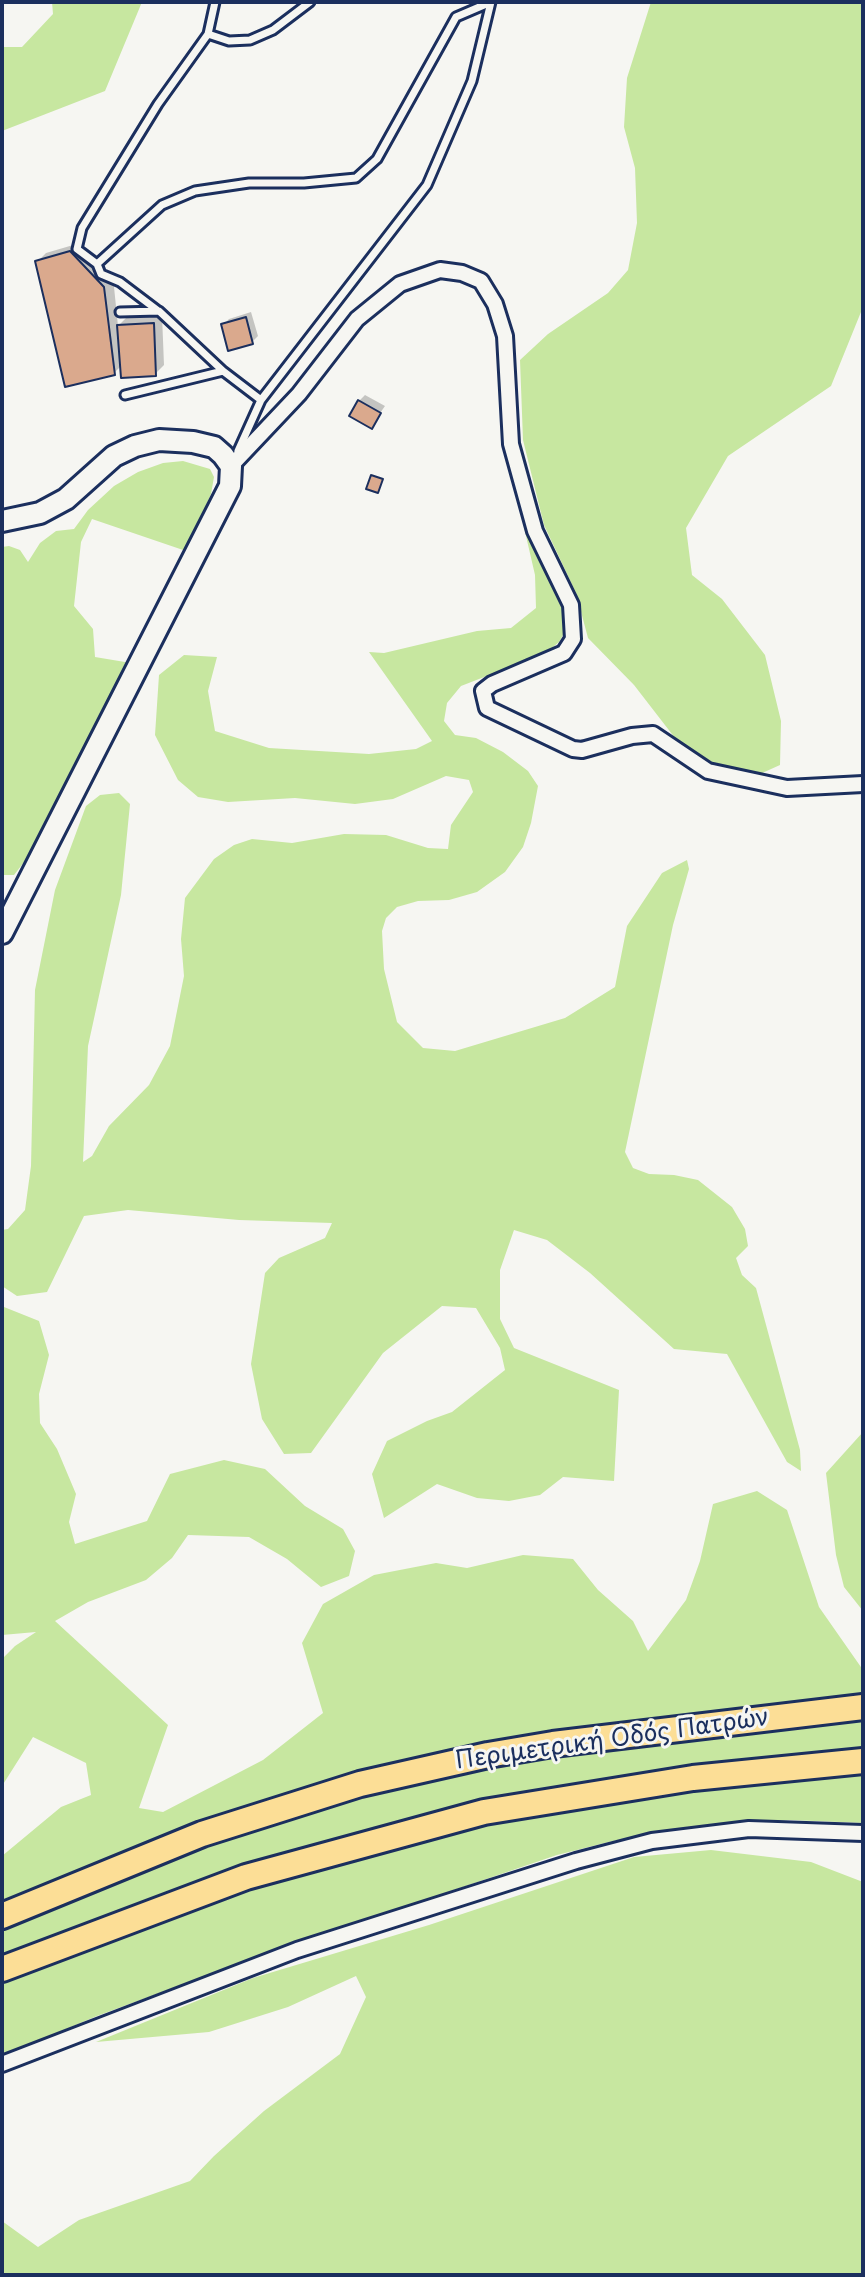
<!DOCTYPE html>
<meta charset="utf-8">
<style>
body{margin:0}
#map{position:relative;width:865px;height:2277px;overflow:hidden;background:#f6f6f2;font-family:"Playpen Sans",sans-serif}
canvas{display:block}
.frame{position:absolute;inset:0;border:4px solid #1b2f5e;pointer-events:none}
</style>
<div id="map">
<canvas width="865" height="2277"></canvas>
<div class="frame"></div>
</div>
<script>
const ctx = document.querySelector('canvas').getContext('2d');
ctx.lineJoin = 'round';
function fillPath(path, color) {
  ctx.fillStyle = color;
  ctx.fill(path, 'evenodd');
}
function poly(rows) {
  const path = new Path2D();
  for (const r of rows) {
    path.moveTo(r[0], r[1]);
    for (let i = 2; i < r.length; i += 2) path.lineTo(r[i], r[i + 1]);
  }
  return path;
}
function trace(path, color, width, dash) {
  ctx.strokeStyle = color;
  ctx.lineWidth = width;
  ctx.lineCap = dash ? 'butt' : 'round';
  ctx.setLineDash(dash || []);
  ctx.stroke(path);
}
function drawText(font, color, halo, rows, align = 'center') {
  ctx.font = font + ' "Playpen Sans",sans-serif';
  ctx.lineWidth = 6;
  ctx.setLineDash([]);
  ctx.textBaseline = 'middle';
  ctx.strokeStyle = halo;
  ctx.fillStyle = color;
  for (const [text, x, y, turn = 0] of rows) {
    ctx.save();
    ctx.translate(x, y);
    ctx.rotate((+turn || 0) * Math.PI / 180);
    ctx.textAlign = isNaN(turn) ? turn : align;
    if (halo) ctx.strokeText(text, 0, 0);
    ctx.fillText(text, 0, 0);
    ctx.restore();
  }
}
fillPath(poly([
 [52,2,142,2,105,91,2,131,2,47,22,47,53,14],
 [651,2,863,2,863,307,831,386,728,456,686,528,692,575,722,599,765,655,781,721,780,765,760,774,711,767,675,738,634,685,588,638,576,593,544,525,523,440,520,360,548,334,608,293,628,270,637,223,635,168,624,127,627,78],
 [183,461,210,469,214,477,211,494,186,551,92,519,81,542,74,606,93,629,95,657,131,663,28,857,14,875,2,875,2,547,9,546,20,550,28,562,40,543,56,531,74,529,88,510,114,486,138,472,163,463],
 [514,484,528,535,564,608,567,628,559,642,546,653,461,686,447,703,444,721,455,735,476,738,503,752,528,771,538,786,531,823,523,847,505,872,477,892,449,900,418,901,397,907,386,918,382,931,384,969,397,1022,423,1048,455,1051,565,1018,615,987,627,926,662,873,687,860,689,869,673,925,625,1152,633,1168,649,1174,674,1175,698,1180,732,1207,745,1229,748,1246,736,1258,742,1275,756,1288,800,1450,801,1471,787,1462,727,1354,674,1349,590,1273,547,1240,514,1230,500,1270,500,1319,514,1348,619,1390,614,1481,563,1477,540,1495,509,1501,477,1498,437,1484,384,1518,372,1474,387,1441,427,1421,452,1412,505,1370,500,1348,476,1308,442,1306,383,1353,311,1453,284,1454,262,1419,251,1364,265,1273,279,1258,325,1238,332,1223,239,1220,128,1210,84,1216,47,1292,17,1296,2,1286,2,1230,8,1229,25,1210,31,1166,35,990,55,890,86,806,100,795,119,793,130,804,121,895,88,1046,83,1162,92,1156,109,1126,149,1085,170,1046,184,976,181,939,185,898,214,859,234,845,252,839,292,843,344,834,386,835,428,848,448,849,451,825,473,792,469,780,446,776,393,799,355,804,295,798,228,802,198,797,178,780,155,735,159,675,184,655,217,657,208,691,215,731,269,748,369,754,416,749,432,741,369,652,384,653,477,631,511,628,536,608,535,575],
 [4,1307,39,1321,49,1355,39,1394,40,1423,57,1449,76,1494,69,1522,75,1544,147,1521,170,1474,224,1460,265,1469,305,1506,343,1529,355,1551,349,1576,321,1587,287,1559,249,1537,188,1535,172,1558,146,1580,88,1602,55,1621,168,1725,139,1808,163,1812,263,1760,323,1713,302,1643,323,1604,374,1575,436,1563,467,1568,523,1555,573,1559,598,1590,633,1621,648,1651,686,1600,700,1561,713,1504,757,1491,787,1510,819,1607,863,1670,863,1823,790,1820,701,1826,613,1841,557,1855,254,1958,97,2016,2,2056,2,1856,61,1807,91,1795,86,1763,33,1737,2,1786,2,1659,15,1646,36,1632,2,1635],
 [863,1432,863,1611,844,1587,836,1555,826,1473],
 [711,1850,811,1862,863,1882,863,2275,2,2275,2,2221,38,2247,79,2220,190,2181,214,2156,264,2111,340,2054,366,1997,356,1976,288,2007,209,2032,96,2042,253,1978,429,1925,634,1857]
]), '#c7e7a0');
fillPath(poly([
 [80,243,113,277,118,326,128,316,162,315,164,365,155,374,122,365,114,373,37,262,46,253],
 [251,312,258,336,252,342,223,325,229,319],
 [365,395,385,406,371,426,359,401]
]), '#0003');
const building = poly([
 [70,251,104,287,115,375,65,387,35,261,70,251],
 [246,317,253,344,228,351,221,324,246,317],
 [154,323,156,376,121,378,117,325,154,323],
 [358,400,381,413,372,429,349,416,358,400],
 [371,475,383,479,378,493,366,489,371,475]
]);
fillPath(building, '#daa98d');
trace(building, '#1b2f5e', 2);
const lane = poly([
 [215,2,208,34,158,104,82,228,77,249,97,264,162,205,195,191,249,183,304,183,356,178,377,159,456,17,491,2],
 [208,34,229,41,250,40,273,30,310,2],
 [97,264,101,274,120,282,157,310],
 [120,312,159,311,223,371],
 [125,395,223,371,261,400],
 [238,451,261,400,427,185,472,81,491,2]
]);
const street = poly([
 [231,466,299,394,357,319,400,284,440,270,462,273,481,281,495,304,505,336,511,444,535,531,571,605,573,639,564,653,492,684,483,691,487,708,573,749,582,750,632,736,653,734,708,771,787,788,863,784],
 [2,2064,297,1950,576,1861,652,1841,749,1829,863,1833]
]);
const secondary = poly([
 [2,521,40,513,66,499,114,456,135,446,159,440,193,442,214,447,223,455,231,466,230,486,2,933]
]);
const highway = poly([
 [2,1916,202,1834,360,1784,488,1755,553,1744,863,1707],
 [2,1969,246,1877,484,1812,693,1778,863,1761]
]);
trace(lane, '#1b2f5e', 13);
trace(street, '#1b2f5e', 20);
trace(secondary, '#1b2f5e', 26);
trace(highway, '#1b2f5e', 30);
trace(lane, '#f6f6f2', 7);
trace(street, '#f6f6f2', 14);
trace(secondary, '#f6f6f2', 20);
trace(highway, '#fcde96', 24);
drawText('24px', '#1b2f5e', '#f6f6f2', [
 ["Περιμετρική Οδός Πατρών",612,1740,-8]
]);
</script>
